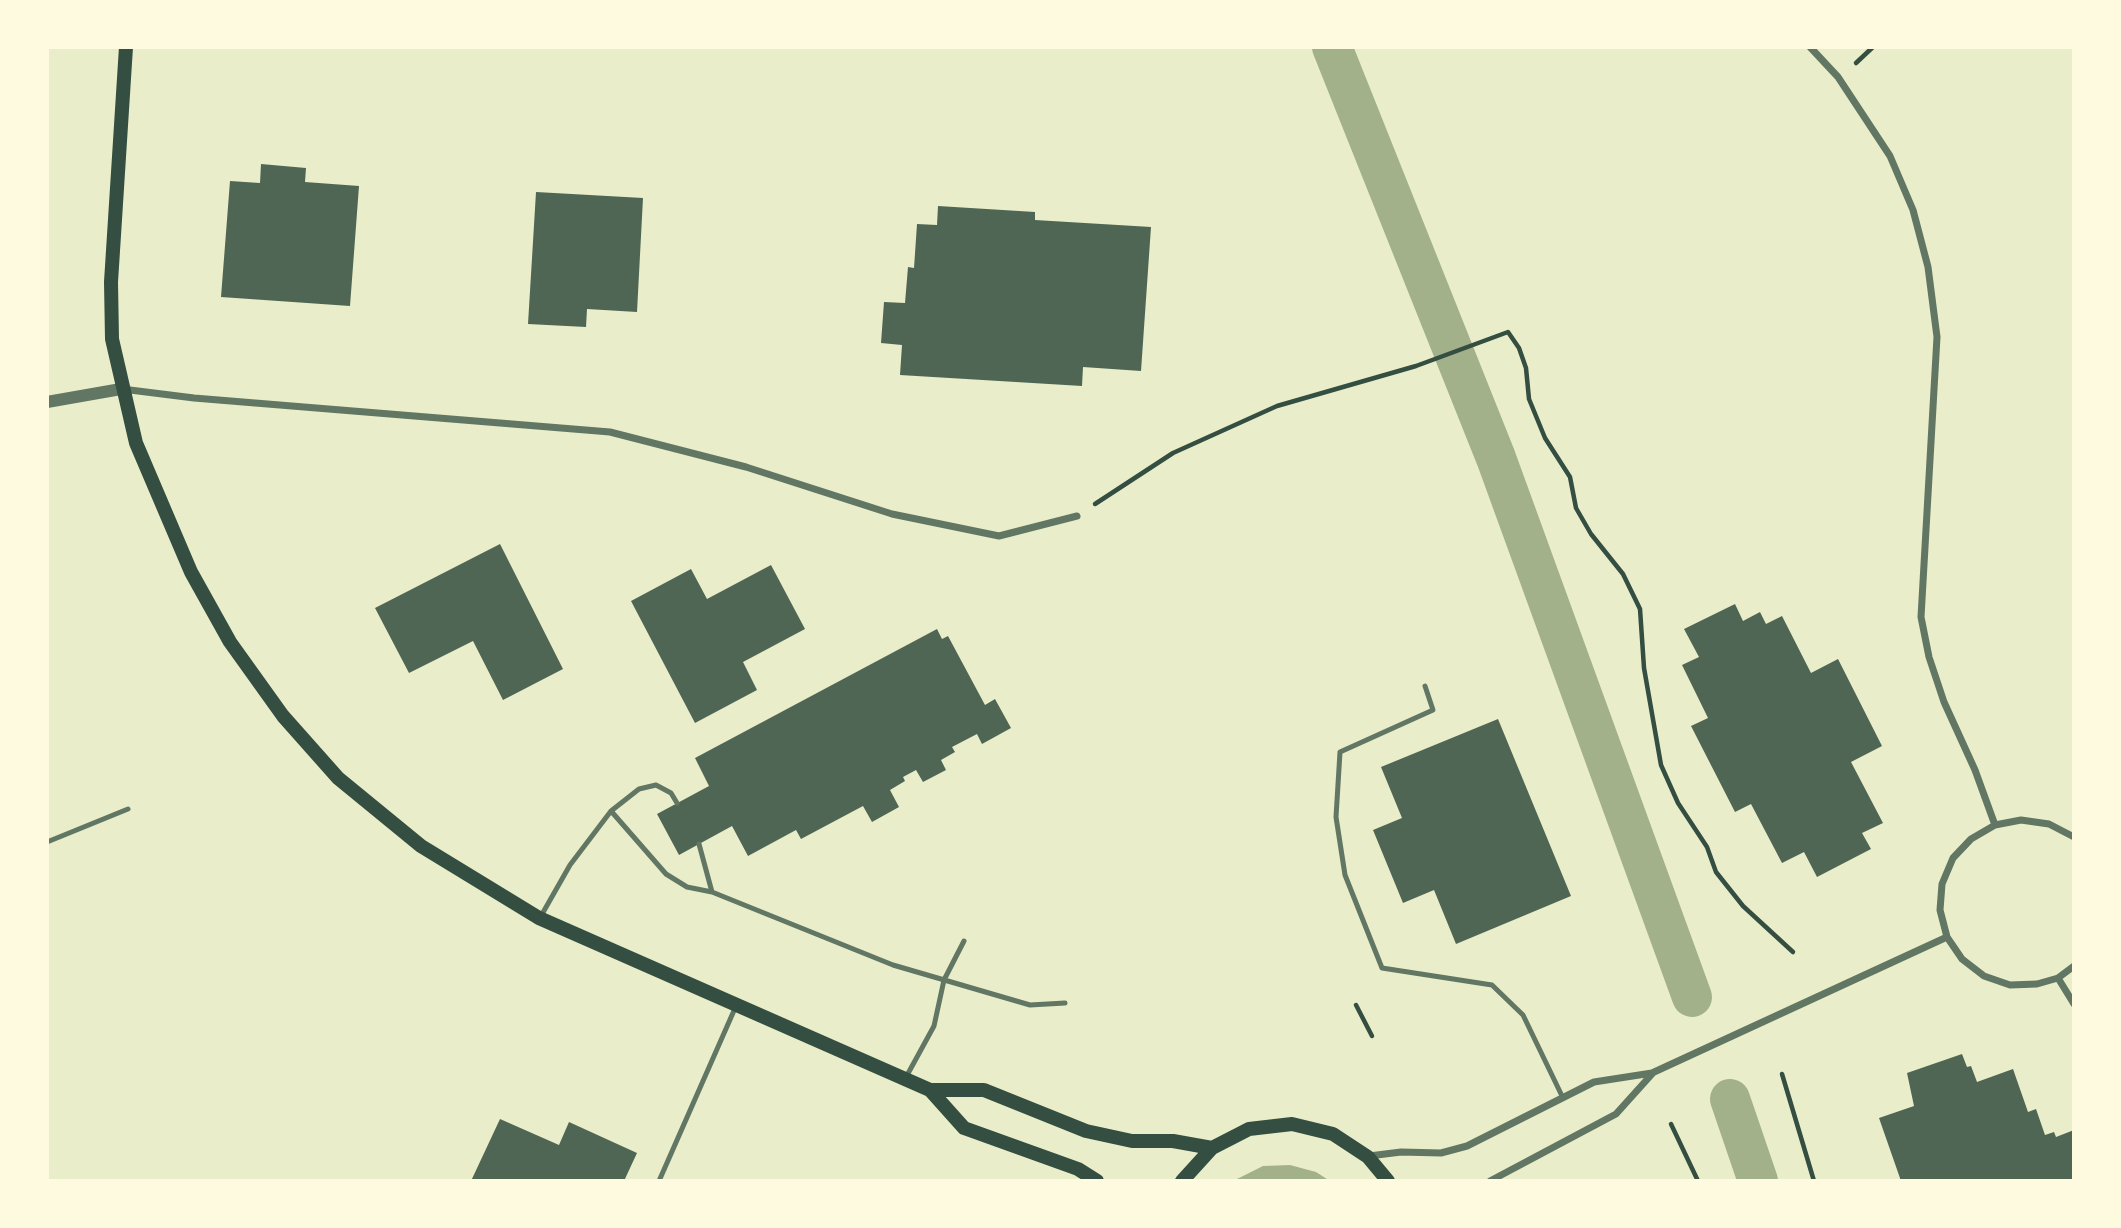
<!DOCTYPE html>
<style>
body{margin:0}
#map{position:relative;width:2121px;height:1228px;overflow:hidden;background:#e9edc9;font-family:"Work Sans",sans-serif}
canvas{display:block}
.frame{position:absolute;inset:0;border:49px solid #fefae0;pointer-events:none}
</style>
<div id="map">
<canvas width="2121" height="1228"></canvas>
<div class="frame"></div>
</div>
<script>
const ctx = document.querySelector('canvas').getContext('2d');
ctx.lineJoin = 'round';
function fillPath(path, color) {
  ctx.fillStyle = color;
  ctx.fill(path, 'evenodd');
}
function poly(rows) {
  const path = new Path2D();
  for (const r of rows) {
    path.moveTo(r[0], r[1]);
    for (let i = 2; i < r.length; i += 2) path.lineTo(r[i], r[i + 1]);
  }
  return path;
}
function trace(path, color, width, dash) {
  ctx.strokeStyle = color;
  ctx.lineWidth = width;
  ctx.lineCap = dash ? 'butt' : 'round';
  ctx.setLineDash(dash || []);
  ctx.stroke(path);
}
fillPath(poly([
 [1290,1165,1316,1172,1330,1181,1233,1181,1263,1166]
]), '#a3b18a');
trace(poly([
 [1332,47,1496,458,1692,997],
 [1730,1099,1758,1181]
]), '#a3b18a', 40);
fillPath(poly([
 [261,164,306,168,305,182,359,186,350,306,221,297,230,181,260,183],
 [536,192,643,198,637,312,587,309,586,327,528,324],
 [938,206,1035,212,1035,220,1151,227,1141,371,1083,367,1082,386,900,375,902,345,881,343,884,302,905,303,908,267,914,268,917,224,937,225],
 [500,544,563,669,503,700,473,641,409,673,375,608],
 [771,565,805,629,743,662,757,690,695,723,631,601,691,569,707,599],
 [1735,604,1743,621,1760,612,1766,624,1782,616,1811,673,1838,659,1882,746,1851,762,1883,823,1862,833,1871,849,1817,877,1804,852,1782,863,1751,804,1735,812,1691,726,1708,718,1682,665,1699,657,1684,629],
 [937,629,942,639,948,636,985,705,995,699,1011,728,982,744,977,734,952,747,955,752,941,760,946,770,923,782,916,770,903,777,905,781,890,790,899,807,872,822,863,806,801,839,796,830,748,856,732,826,679,855,657,814,709,786,695,758],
 [1498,719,1571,896,1456,944,1434,890,1403,903,1373,830,1402,818,1381,767],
 [1962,1054,1967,1067,1971,1066,1977,1082,2013,1069,2028,1112,2036,1109,2045,1135,2054,1132,2056,1137,2074,1130,2074,1181,1901,1181,1879,1118,1914,1106,1907,1073],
 [500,1119,559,1145,569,1122,637,1153,624,1181,471,1181]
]), '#4f6655');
trace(poly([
 [1856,63,1873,47],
 [1095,504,1173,453,1277,406,1416,366,1508,332,1519,348,1526,368,1529,399,1545,438,1570,477,1576,508,1591,534,1623,574,1640,609,1644,668,1661,765,1678,803,1707,847,1716,872,1743,906,1793,952],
 [1356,1005,1372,1036],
 [1782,1074,1814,1181],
 [1671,1124,1698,1181]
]), '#344e41', 4.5);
trace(poly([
 [1425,686,1433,710,1340,752,1336,817,1345,875,1382,968,1492,985,1523,1015,1563,1098],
 [611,811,666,874,687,887,712,892,893,965,1030,1005,1065,1003],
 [47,842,128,809],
 [699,844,712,892],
 [541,916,570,865,611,811,639,789,656,785,671,793,677,803],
 [905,1079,934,1026,944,980,964,941],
 [659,1181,736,1006]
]), '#617663', 5);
trace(poly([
 [1810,47,1838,77,1890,156,1913,210,1928,267,1937,337,1921,617,1929,657,1944,702,1975,770,1995,825],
 [122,389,194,398,610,432,746,467,892,514,999,536,1077,516],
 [2074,837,2049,824,2021,820,1995,825,1971,839,1953,858,1942,884,1940,910,1947,937,1962,959,1984,976,2010,985,2037,984,2058,978,2074,966],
 [2058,978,2074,1004],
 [1369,1156,1401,1152,1441,1153,1467,1146,1594,1082,1652,1073,1947,937],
 [1490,1181,1616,1114,1652,1074]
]), '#617663', 7);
trace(poly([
 [47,402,121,389]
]), '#617663', 12);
trace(poly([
 [126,47,111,282,112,339,136,443,191,572,230,642,283,716,338,778,421,846,539,918,930,1090,984,1090,1086,1131,1132,1141,1173,1141,1212,1148],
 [930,1090,964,1128,1078,1169,1097,1181],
 [1182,1181,1212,1148,1249,1129,1292,1124,1333,1134,1368,1157,1388,1181]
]), '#344e41', 14);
</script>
